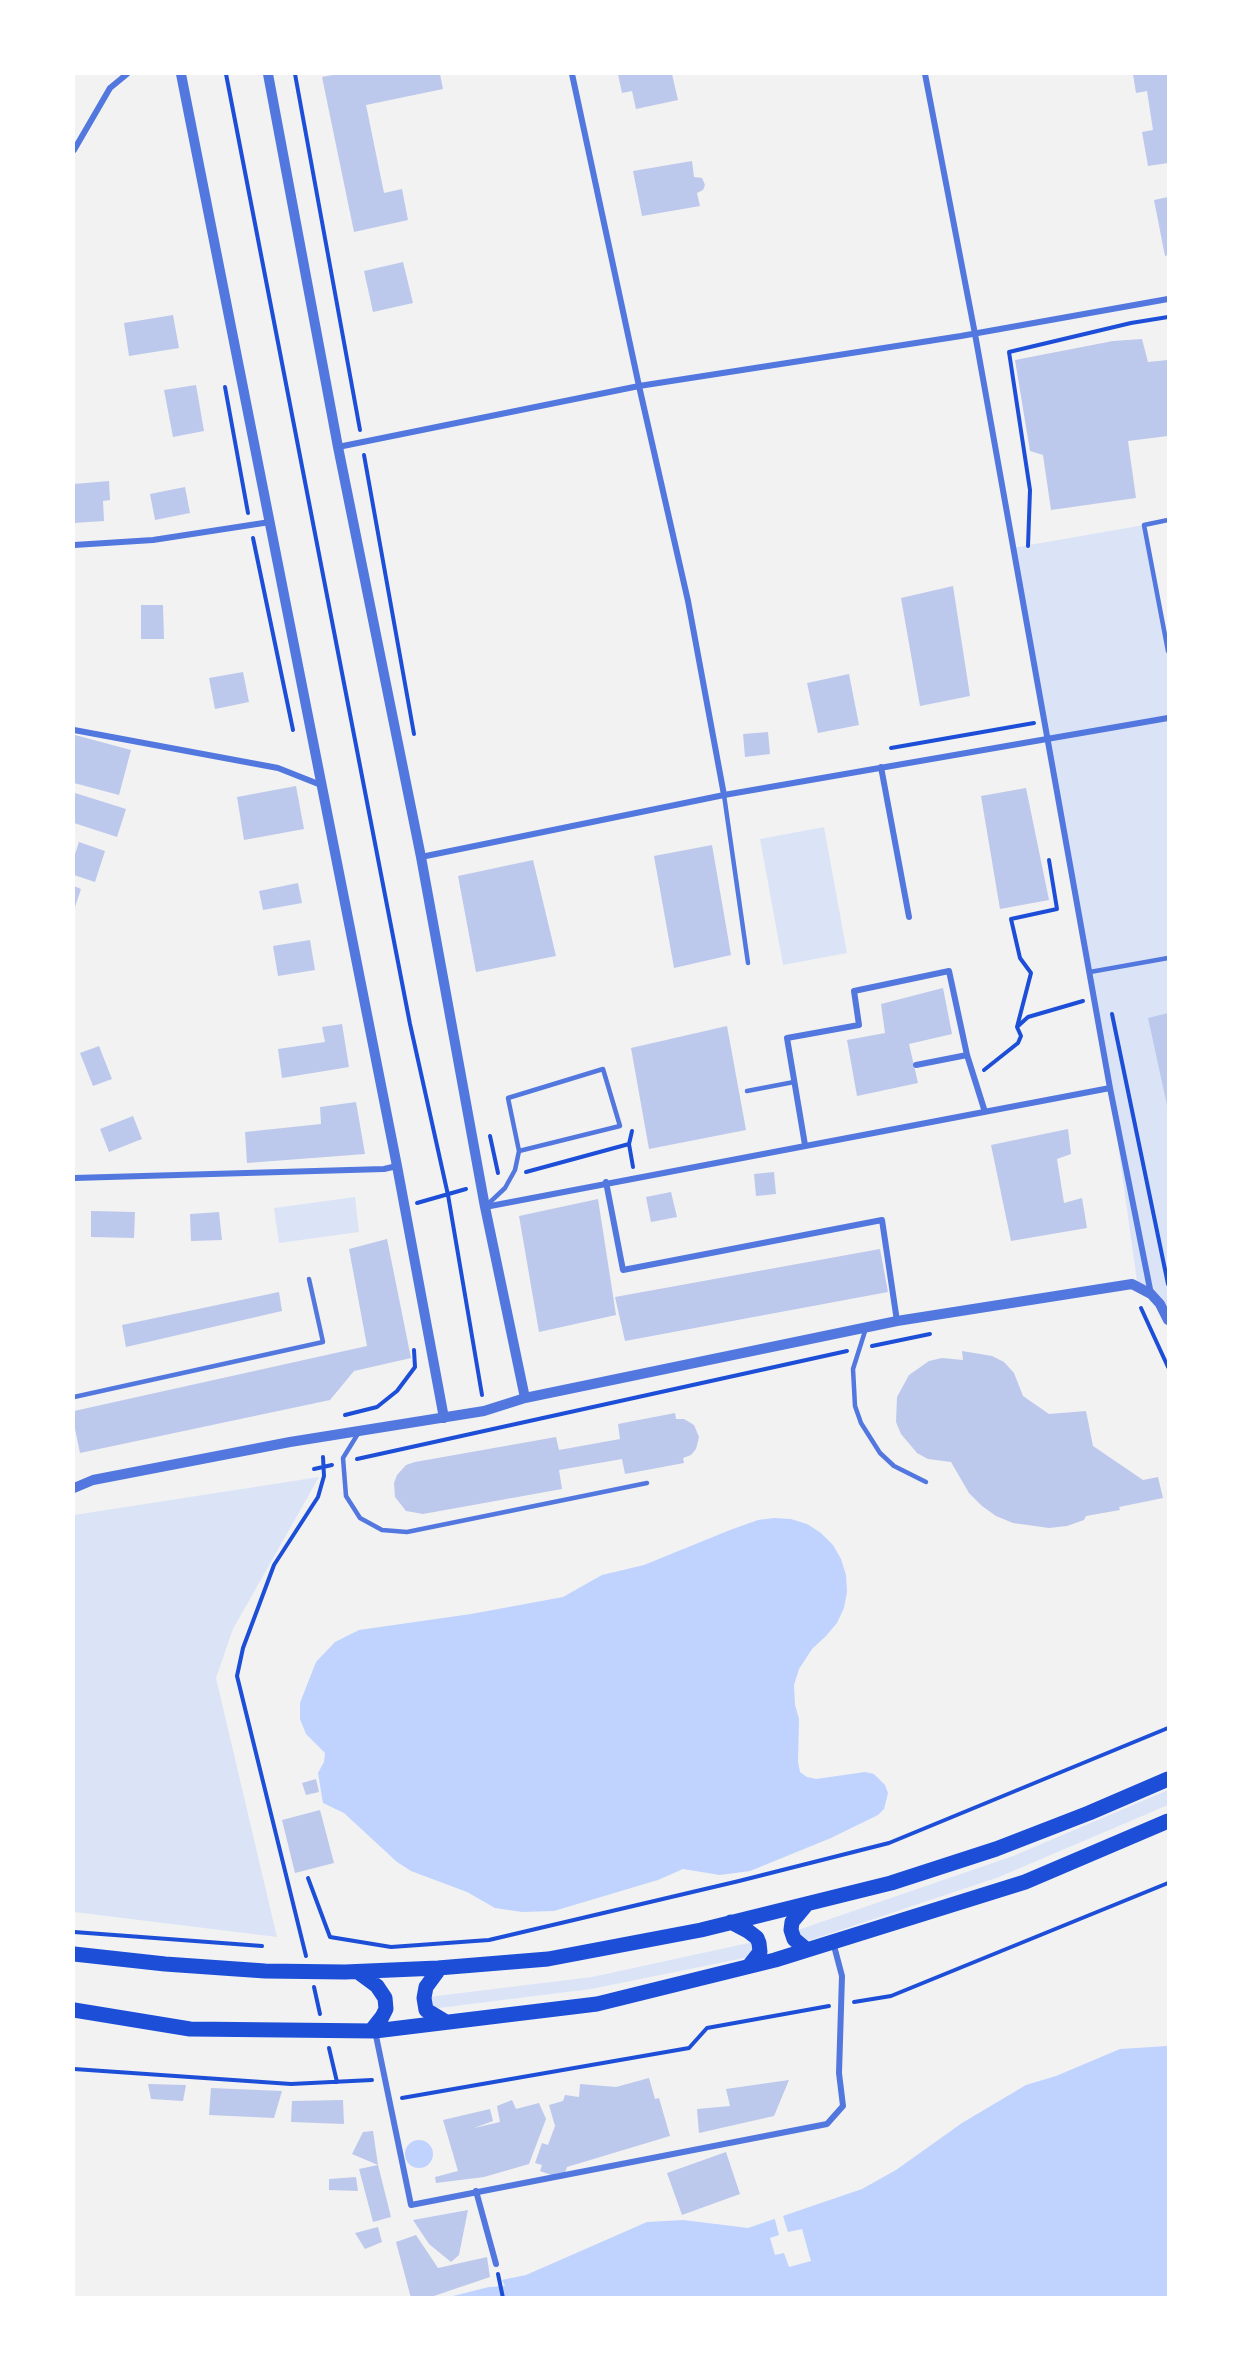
<!DOCTYPE html>
<style>
body{margin:0}
#map{position:relative;width:1242px;height:2371px;overflow:hidden;background:#f2f2f2;font-family:Arial,sans-serif}
canvas{display:block}
.frame{position:absolute;inset:0;border:75px solid #fff;pointer-events:none}
</style>
<div id="map">
<canvas width="1242" height="2371"></canvas>
<div class="frame"></div>
</div>
<script>
const ctx = document.querySelector('canvas').getContext('2d');
ctx.lineJoin = 'round';
function fillPath(path, color) {
  ctx.fillStyle = color;
  ctx.fill(path, 'evenodd');
}
function poly(rows) {
  const path = new Path2D();
  for (const r of rows) {
    if (r.length === 3) {
      path.moveTo(r[0] + r[2], r[1]);
      path.arc(r[0], r[1], r[2], 0, 2 * Math.PI);
      continue;
    }
    path.moveTo(r[0], r[1]);
    for (let i = 2; i < r.length; i += 2) path.lineTo(r[i], r[i + 1]);
  }
  return path;
}
function trace(path, color, width, dash) {
  ctx.strokeStyle = color;
  ctx.lineWidth = width;
  ctx.lineCap = dash ? 'butt' : 'round';
  ctx.setLineDash(dash || []);
  ctx.stroke(path);
}
fillPath(poly([
 [1144,525,1168,651,1168,1320,1137,1281,1110,1088,1012,548],
 [824,827,847,953,783,965,760,839],
 [355,1197,359,1232,279,1243,274,1208],
 [319,1477,233,1629,216,1678,277,1937,74,1912,74,1515],
 [1168,1790,1168,1805,999,1877,805,1942,799,1936,798,1930,1013,1856],
 [753,1942,754,1956,591,1989,431,2009,428,1997,592,1977]
]), '#dbe4f7');
fillPath(poly([
 [774,1518,791,1519,807,1524,821,1533,833,1545,841,1559,846,1575,847,1592,844,1608,837,1623,826,1636,812,1649,799,1669,794,1685,795,1705,799,1719,798,1762,800,1772,807,1777,816,1779,865,1772,874,1774,885,1785,888,1793,884,1809,878,1815,831,1838,750,1871,720,1875,683,1869,658,1880,554,1911,522,1912,495,1908,467,1892,411,1871,397,1862,344,1813,323,1803,318,1773,324,1762,325,1753,306,1734,300,1719,300,1703,316,1662,335,1642,359,1630,471,1614,563,1597,602,1575,644,1565,730,1530,758,1520],
 [1168,2046,1168,2297,445,2298,489,2287,505,2286,502,2280,526,2275,647,2222,683,2220,748,2228,818,2204,862,2189,896,2170,962,2123,1026,2085,1056,2076,1120,2049],
 [419,2154,14]
]), '#bfd3fe');
fillPath(poly([
 [782,2213,788,2232,802,2229,811,2261,789,2267,784,2253,775,2255,770,2238,779,2235,774,2216]
]), '#f2f2f2');
fillPath(poly([
 [338,74,440,74,443,89,366,105,384,193,402,189,408,220,354,232,322,77],
 [618,74,672,74,678,100,636,109,632,91,622,93],
 [1133,74,1168,74,1168,163,1148,166,1142,132,1153,130,1147,91,1136,93],
 [692,161,694,177,702,178,705,185,703,190,697,193,700,206,642,216,633,171],
 [1168,197,1168,255,1165,256,1154,200],
 [403,262,413,303,373,312,364,271],
 [173,315,179,348,129,356,124,323],
 [1142,339,1148,362,1168,360,1168,436,1128,441,1136,498,1051,510,1043,455,1030,451,1015,360,1113,341],
 [196,385,204,431,173,437,164,390],
 [109,481,110,500,103,501,104,521,74,523,74,484],
 [185,487,190,513,155,520,150,494],
 [953,586,970,696,920,706,901,598],
 [141,605,163,605,164,639,141,639],
 [243,672,249,702,215,709,209,678],
 [849,674,859,725,818,733,807,683],
 [768,732,770,754,745,757,743,734],
 [75,735,131,750,119,795,74,783],
 [296,786,304,829,244,840,237,797],
 [1026,788,1049,900,1000,909,981,796],
 [75,793,126,809,117,837,74,823],
 [79,842,105,851,95,882,74,875,74,857],
 [712,845,731,955,674,968,654,856],
 [533,860,556,956,476,972,458,876],
 [298,883,302,903,263,910,259,891],
 [74,886,81,889,74,910],
 [310,940,315,970,278,976,273,946],
 [943,988,952,1034,909,1044,918,1083,857,1096,847,1040,885,1033,881,1004],
 [1168,1013,1168,1110,1148,1018],
 [342,1024,349,1067,282,1078,278,1049,325,1042,322,1027],
 [727,1026,746,1130,649,1149,631,1048],
 [99,1046,112,1079,93,1086,80,1053],
 [356,1102,365,1154,247,1163,245,1132,321,1124,320,1107],
 [133,1116,142,1139,109,1152,100,1129],
 [1068,1129,1071,1154,1057,1159,1064,1203,1082,1198,1087,1228,1011,1241,991,1145],
 [774,1172,776,1194,756,1196,754,1174],
 [671,1192,677,1217,651,1222,646,1197],
 [598,1199,616,1315,539,1332,519,1216],
 [91,1211,135,1212,134,1238,91,1237],
 [219,1212,222,1240,191,1241,190,1214],
 [387,1239,411,1358,354,1371,330,1400,80,1453,74,1424,74,1411,367,1346,349,1249],
 [880,1249,888,1292,625,1341,615,1297],
 [279,1292,282,1311,126,1347,122,1325],
 [962,1351,992,1356,1004,1362,1014,1373,1023,1396,1049,1414,1086,1411,1093,1446,1143,1480,1158,1477,1163,1498,1119,1507,1120,1510,1086,1516,1084,1520,1067,1526,1049,1528,1013,1523,996,1516,982,1506,969,1493,951,1462,928,1459,917,1453,901,1434,896,1422,897,1397,909,1375,929,1361,942,1358,963,1360],
 [675,1413,676,1419,684,1419,694,1425,699,1437,696,1449,691,1455,683,1458,684,1463,625,1474,622,1459,559,1470,562,1489,423,1514,406,1511,395,1497,394,1483,397,1475,406,1465,415,1462,556,1437,559,1450,620,1439,618,1424],
 [316,1779,319,1792,306,1795,302,1783],
 [320,1810,334,1863,295,1873,282,1820],
 [649,2078,655,2099,659,2098,670,2136,567,2167,563,2179,540,2171,542,2165,535,2163,542,2143,548,2145,555,2126,549,2105,563,2101,565,2095,579,2097,580,2084,616,2087],
 [789,2080,774,2116,699,2133,697,2109,730,2106,726,2089],
 [148,2084,186,2085,183,2101,151,2099],
 [211,2088,282,2091,274,2118,209,2115],
 [343,2100,344,2124,291,2122,292,2101],
 [512,2100,516,2109,539,2103,546,2119,529,2164,484,2177,436,2183,435,2177,458,2171,443,2120,490,2109,493,2121,474,2128,500,2122,497,2106],
 [373,2131,378,2165,391,2217,373,2222,359,2169,378,2165,352,2154,363,2132],
 [726,2152,740,2194,682,2215,667,2173],
 [356,2177,358,2191,329,2190,329,2179],
 [468,2210,459,2255,451,2262,429,2244,413,2220],
 [378,2227,382,2242,365,2249,355,2233],
 [416,2235,438,2268,487,2257,490,2277,428,2298,411,2298,396,2242]
]), '#bdc9ec');
trace(poly([
 [226,74,410,1024,448,1195,482,1395],
 [295,74,360,430],
 [225,387,248,513],
 [364,455,414,734],
 [253,538,293,730],
 [1028,546,1030,490,1009,352,1131,323,1168,317],
 [891,748,1034,723],
 [1112,1014,1168,1284],
 [1017,1027,1031,973,1020,958,1011,919,1057,909,1049,860],
 [984,1070,1018,1043,1021,1036,1017,1027,1028,1017,1083,1001],
 [632,1131,629,1144,633,1167],
 [490,1136,498,1173],
 [526,1172,629,1144],
 [417,1203,466,1189],
 [1141,1308,1168,1367],
 [872,1346,930,1334],
 [345,1415,377,1407,397,1391,415,1367,414,1350],
 [357,1459,847,1351],
 [314,1469,332,1465],
 [308,1878,330,1937,391,1947,489,1940,739,1881,889,1843,1168,1728],
 [74,1932,262,1946],
 [306,1956,237,1676,243,1648,274,1565,318,1497,324,1476,323,1457],
 [314,1987,320,2014],
 [854,2002,891,1996,1168,1883],
 [329,2048,337,2082],
 [74,2069,291,2084,372,2080],
 [402,2098,689,2048,707,2028,829,2006],
 [498,2274,503,2298]
]), '#1d4ed8', 4);
trace(poly([
 [1168,520,1144,525,1168,651],
 [724,795,748,963],
 [1090,972,1168,958],
 [747,1091,794,1082],
 [487,1205,505,1188,515,1170,519,1151,508,1098,603,1069,620,1126,519,1151],
 [866,1328,853,1369,855,1406,861,1423,880,1453,894,1466,926,1482],
 [74,1397,323,1342,309,1279],
 [359,1432,343,1458,346,1496,360,1518,382,1530,407,1532,647,1483]
]), '#5277de', 4.5);
trace(poly([
 [572,74,639,386,688,601,724,795],
 [925,74,975,334,1110,1088,1151,1294],
 [74,150,110,88,127,74],
 [338,447,639,386,961,336,1168,299],
 [74,545,153,540,270,522],
 [74,730,278,768,321,785],
 [881,767,909,917],
 [421,857,724,795,1168,718],
 [916,1065,967,1055],
 [805,1145,787,1038,859,1025,854,991,949,971,967,1055,985,1112],
 [74,1178,384,1169,397,1166],
 [606,1182,623,1270,882,1220,897,1321],
 [485,1207,1110,1088],
 [375,2031,411,2205,827,2124,843,2106,839,2073,842,1976,833,1942],
 [476,2191,496,2264]
]), '#5277de', 6);
trace(poly([
 [181,74,397,1166,444,1418],
 [268,74,338,447,421,857,485,1207,525,1398],
 [74,1488,93,1480,290,1442,484,1411,525,1398,897,1321,1132,1284,1151,1294,1160,1304,1168,1320]
]), '#5277de', 10);
trace(poly([
 [807,1904,792,1922,791,1930,794,1939,807,1950],
 [731,1922,748,1931,757,1938,759,1943,760,1952,749,1966],
 [74,1954,165,1964,265,1971,345,1972,438,1968,548,1959,701,1930,891,1883,996,1849,1089,1813,1168,1779],
 [440,1968,426,1987,424,1998,426,2010,446,2022],
 [358,1972,377,1986,385,1998,386,2009,382,2017,371,2031],
 [74,2010,190,2029,375,2031,597,2004,775,1960,1025,1882,1168,1821]
]), '#1d4ed8', 15);
</script>
